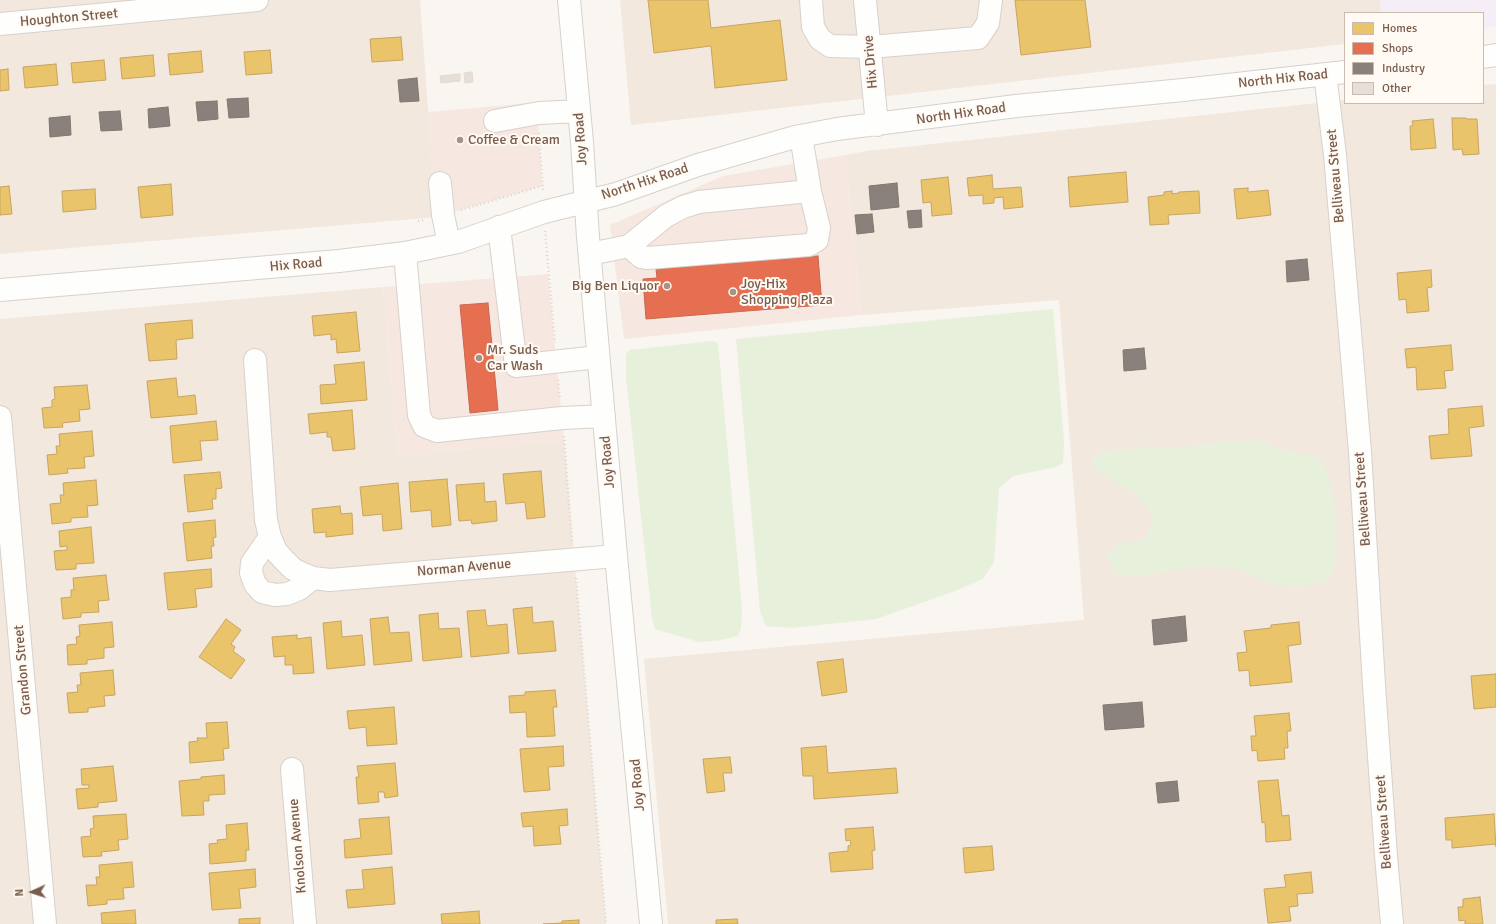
<!DOCTYPE html>
<style>
body{margin:0}
#map{position:relative;width:1496px;height:924px;overflow:hidden;background:#f9f5f0;font-family:Signika,sans-serif}
canvas{display:block}
.legend{position:absolute;left:1344px;top:12px;width:140px;height:92px;box-sizing:border-box;background:#fffaf3;border:1px solid #cabbb1;margin:0;padding:5px 7px;list-style:none;font-size:12px;color:#7a5c4d}
.legend li{display:flex;align-items:center;gap:8px;height:20px}
.legend b{width:20px;border:1px solid #cabbb1}
.north{position:absolute;left:12px;top:872px;width:40px;height:40px;-webkit-text-stroke:3px #fffaf3;paint-order:stroke;rotate:267deg;font-size:11px;font-weight:700;line-height:16px;text-align:center;color:#7a5c4d}
.north::after{content:'';display:block;margin:auto;width:14px;height:18px;background:#7a5c4d;clip-path:polygon(50% 0,100% 100%,50% 72%,0 100%)}
</style>
<div id="map">
<canvas width="1496" height="924"></canvas>
<ul class="legend">
<li><b style="height:11px;background:#e9c46a"></b>Homes</li>
<li><b style="height:11px;background:#e76f51"></b>Shops</li>
<li><b style="height:11px;background:#8a817c"></b>Industry</li>
<li><b style="height:11px;background:#e6ded7"></b>Other</li>
</ul>
<div class="north">N</div>
</div>
<script>
const ctx = document.querySelector('canvas').getContext('2d');
ctx.lineJoin = 'round';
function fillPath(path, color) {
  ctx.fillStyle = color;
  ctx.fill(path, 'evenodd');
}
function poly(rows) {
  const path = new Path2D();
  for (const r of rows) {
    path.moveTo(r[0], r[1]);
    for (let i = 2; i < r.length; i += 2) path.lineTo(r[i], r[i + 1]);
  }
  return path;
}
function trace(path, color, width, dash) {
  ctx.strokeStyle = color;
  ctx.lineWidth = width;
  ctx.lineCap = dash ? 'butt' : 'round';
  ctx.setLineDash(dash || []);
  ctx.stroke(path);
}
function drawText(font, color, halo, rows, align = 'center') {
  ctx.font = font + ' Signika,sans-serif';
  ctx.lineWidth = 4;
  ctx.setLineDash([]);
  ctx.textBaseline = 'middle';
  ctx.strokeStyle = halo;
  ctx.fillStyle = color;
  for (const [text, x, y, turn = 0] of rows) {
    ctx.save();
    ctx.translate(x, y);
    ctx.rotate((+turn || 0) * Math.PI / 180);
    ctx.textAlign = isNaN(turn) ? turn : align;
    if (halo) ctx.strokeText(text, 0, 0);
    ctx.fillText(text, 0, 0);
    ctx.restore();
  }
}
fillPath(poly([
 [0,0,420,0,436,217,0,254],
 [620,0,1380,0,1381,13,1345,13,1345,44,631,125],
 [1496,84,1496,924,668,924,644,659,1084,620,1059,300,861,315,845,155,867,151,1345,100,1345,103,1483,103,1483,85],
 [383,287,398,455,564,440,606,924,0,924,0,319]
]), '#f2e8de');
fillPath(poly([
 [530,103,537,103,542,186,436,217,428,112],
 [845,155,861,315,624,339,610,225,723,176],
 [548,274,564,440,398,455,383,287]
]), '#f6e8e1');
fillPath(poly([
 [1380,0,1496,0,1496,27,1483,28,1483,13,1381,13]
]), '#f6eef6');
fillPath(poly([
 [1053,309,1064,442,1063,463,1056,467,1013,476,999,488,994,562,983,579,955,591,876,619,792,628,766,626,760,611,736,339],
 [713,341,718,343,742,609,741,629,738,636,721,640,699,642,655,629,652,618,626,377,626,354,630,350],
 [1257,440,1284,451,1320,457,1327,471,1335,505,1335,564,1329,580,1298,588,1270,583,1238,569,1200,566,1130,577,1113,571,1107,555,1121,543,1136,541,1145,538,1153,519,1145,503,1131,491,1092,468,1093,457,1101,452,1127,450,1153,445,1161,449,1223,442]
]), '#e7f0db');
const homes = poly([
 [648,0,708,0,711,28,780,20,787,80,715,88,711,46,654,53,648,0],
 [1015,0,1085,0,1091,47,1021,55,1015,0],
 [401,37,403,60,372,62,370,39,401,37],
 [270,50,272,73,246,75,244,52,270,50],
 [201,51,203,72,170,75,168,54,201,51],
 [153,55,155,76,122,79,120,58,153,55],
 [104,60,106,80,73,83,71,63,104,60],
 [56,64,58,85,25,88,23,67,56,64],
 [8,69,9,90,0,91,0,70,8,69],
 [1452,118,1466,118,1467,119,1477,119,1479,154,1463,155,1462,149,1453,150,1452,118],
 [1433,119,1436,148,1411,150,1410,126,1413,126,1412,121,1433,119],
 [1126,172,1128,202,1070,207,1068,177,1126,172],
 [992,175,993,189,1021,187,1023,207,1004,209,1003,197,994,198,994,203,983,204,983,195,969,196,967,178,992,175],
 [948,177,952,214,932,216,931,202,923,203,921,180,948,177],
 [171,184,173,215,141,218,138,187,171,184],
 [9,186,12,214,0,215,0,187,9,186],
 [1248,188,1248,192,1268,190,1271,215,1237,219,1234,189,1248,188],
 [95,189,96,209,63,212,62,191,95,189],
 [1172,191,1172,194,1179,193,1179,192,1199,191,1200,213,1168,215,1169,224,1150,225,1148,197,1164,195,1164,192,1172,191],
 [1431,270,1432,287,1427,288,1429,311,1407,313,1406,299,1399,300,1397,273,1431,270],
 [356,312,360,351,337,353,336,339,331,340,331,334,314,336,312,316,356,312],
 [192,320,193,338,176,340,177,359,149,361,145,324,192,320],
 [1451,345,1453,370,1444,371,1446,388,1417,390,1416,367,1407,368,1405,349,1451,345],
 [364,362,367,400,321,404,320,385,336,384,334,365,364,362],
 [176,378,178,397,195,395,197,414,151,418,147,381,176,378],
 [87,385,90,409,79,410,80,421,62,423,63,427,44,428,42,408,52,407,52,400,55,399,54,387,87,385],
 [1482,406,1484,426,1469,428,1472,456,1431,459,1429,436,1449,434,1448,409,1482,406],
 [352,410,355,449,333,451,331,437,327,437,327,432,310,434,308,414,352,410],
 [216,421,218,440,200,441,202,460,173,463,170,426,216,421],
 [92,431,94,456,84,457,85,468,67,469,68,473,49,475,47,455,57,454,56,446,60,446,59,434,92,431],
 [541,471,545,517,527,519,525,502,506,504,503,474,541,471],
 [220,472,222,488,216,489,216,499,212,499,213,509,188,512,184,475,220,472],
 [447,479,451,525,432,527,431,510,411,512,409,482,447,479],
 [96,480,98,505,87,506,88,517,71,518,71,522,52,524,50,504,61,503,60,495,64,495,63,483,96,480],
 [398,483,402,529,383,531,382,514,363,516,360,487,398,483],
 [484,483,485,502,496,501,497,521,472,524,471,520,459,521,456,485,484,483],
 [340,506,341,514,352,513,353,534,326,537,326,532,314,533,312,509,340,506],
 [215,520,216,537,213,538,214,546,211,546,212,558,187,561,183,523,215,520],
 [91,527,94,563,76,564,76,569,56,570,54,551,67,550,67,546,60,547,59,531,91,527],
 [211,569,212,587,195,589,197,607,168,610,164,573,211,569],
 [106,575,109,600,98,601,99,612,81,613,81,617,63,619,61,598,71,597,71,590,74,590,73,578,106,575],
 [532,607,533,623,553,621,556,651,518,654,513,609,532,607],
 [485,610,487,626,507,624,509,653,471,657,467,611,485,610],
 [438,613,439,629,459,628,462,657,423,661,419,615,438,613],
 [388,617,390,633,409,632,412,661,374,665,370,619,388,617],
 [226,619,241,630,231,644,235,647,233,651,245,660,231,679,199,657,226,619],
 [341,621,342,637,362,635,365,665,327,669,323,623,341,621],
 [112,622,114,647,104,648,104,658,87,660,87,664,68,665,67,645,77,644,76,637,80,636,79,625,112,622],
 [1299,622,1301,644,1288,646,1292,682,1250,686,1249,670,1239,671,1237,653,1247,652,1244,631,1271,628,1271,625,1299,622],
 [297,635,297,639,311,637,314,673,293,674,293,665,285,665,285,656,274,657,272,637,297,635],
 [843,659,847,692,822,696,817,662,843,659],
 [113,670,115,695,104,696,105,706,88,708,88,712,69,713,67,693,78,692,77,685,81,685,80,673,113,670],
 [1496,674,1496,707,1474,709,1471,676,1496,674],
 [555,690,557,707,553,707,555,736,527,737,526,712,510,713,509,696,525,695,525,692,555,690],
 [394,707,397,744,367,746,366,727,349,729,347,711,394,707],
 [1289,713,1291,731,1287,731,1288,748,1284,748,1285,759,1258,761,1257,750,1252,751,1251,736,1256,736,1254,716,1289,713],
 [227,722,229,748,223,749,224,760,190,763,189,742,198,741,197,738,207,738,206,723,227,722],
 [563,746,564,766,548,767,550,790,524,792,520,749,563,746],
 [826,746,828,773,896,768,898,793,814,799,813,776,803,776,801,748,826,746],
 [730,757,732,773,723,773,725,791,707,793,703,759,730,757],
 [395,763,398,796,385,798,384,792,378,792,379,802,358,804,356,777,359,777,357,766,395,763],
 [113,766,117,801,98,803,98,807,78,809,76,789,89,788,89,785,82,785,81,769,113,766],
 [224,775,225,794,209,795,209,801,203,801,204,815,182,816,179,781,201,779,201,777,224,775],
 [1278,780,1282,816,1289,815,1291,840,1266,842,1265,822,1262,823,1258,781,1278,780],
 [567,809,568,825,559,826,561,844,534,846,533,826,523,827,521,813,567,809],
 [126,814,128,839,118,840,119,850,101,852,102,856,83,857,81,837,91,836,90,829,94,828,93,816,126,814],
 [1494,814,1496,847,1496,844,1452,848,1452,840,1446,840,1445,818,1494,814],
 [389,817,392,854,345,858,344,840,361,838,359,819,389,817],
 [247,823,249,850,246,850,246,861,210,864,209,844,218,843,217,840,227,839,226,825,247,823],
 [873,827,875,850,872,851,873,869,831,872,829,853,848,851,848,846,851,845,850,840,846,841,845,829,873,827],
 [992,846,994,870,965,873,963,848,992,846],
 [132,862,134,887,123,888,124,899,107,900,107,904,88,906,86,885,97,885,96,877,100,877,99,865,132,862],
 [392,867,395,904,348,908,346,890,364,889,362,870,392,867],
 [255,869,256,887,239,889,241,908,212,910,209,873,255,869],
 [1311,872,1313,893,1297,894,1298,906,1289,907,1291,921,1268,923,1264,889,1286,887,1284,875,1311,872],
 [1480,897,1483,924,1465,924,1465,920,1459,921,1458,907,1463,907,1463,899,1480,897],
 [135,910,136,924,102,924,101,913,135,910],
 [479,911,480,924,442,924,441,914,479,911],
 [260,918,260,924,239,924,239,919,260,918],
 [737,919,738,924,716,924,716,920,737,919],
 [579,920,579,924,543,924,562,923,562,921,579,920]
]);
fillPath(homes, '#e9c46a');
trace(homes, '#c8a561', 1);
const shops = poly([
 [818,256,822,305,646,319,643,279,657,278,656,269,818,256],
 [488,303,498,410,470,413,460,305,488,303]
]);
fillPath(shops, '#e76f51');
trace(shops, '#c66950', 1);
const industry = poly([
 [417,78,419,101,400,102,398,80,417,78],
 [248,98,249,117,229,118,227,99,248,98],
 [217,101,218,119,198,121,196,102,217,101],
 [168,107,170,126,149,128,148,109,168,107],
 [120,111,122,130,101,131,99,112,120,111],
 [70,116,71,135,50,137,49,118,70,116],
 [897,183,899,207,871,210,869,186,897,183],
 [921,210,922,227,909,228,907,211,921,210],
 [872,214,874,232,857,234,855,215,872,214],
 [1307,259,1309,280,1287,282,1286,261,1307,259],
 [1144,348,1146,369,1124,371,1123,350,1144,348],
 [1185,616,1187,641,1154,645,1152,620,1185,616],
 [1142,702,1144,727,1105,730,1103,705,1142,702],
 [1177,781,1179,801,1158,803,1156,783,1177,781]
]);
fillPath(industry, '#8a817c');
trace(industry, '#85766e', 1);
const building = poly([
 [472,72,473,82,465,83,464,73,472,72],
 [460,74,460,81,441,83,440,76,460,74]
]);
fillPath(building, '#e6ded7');
trace(building, '#e2d8d2', 1);
const minor = poly([
 [569,0,582,142,588,237,616,556,651,924],
 [811,0,813,27,820,39,830,46,870,47,978,38,988,23,991,0],
 [865,0,877,125],
 [0,24,257,0],
 [1483,57,1496,55],
 [1325,74,1335,155,1360,452,1374,685,1386,856,1392,924],
 [495,121,539,113,579,111],
 [440,183,443,215,449,244],
 [499,227,516,366,598,357],
 [629,246,641,257,648,258,809,245,817,240,819,228,810,191],
 [405,253,419,415,424,426,437,431,562,418,604,416],
 [590,254,629,246,666,216,683,207,699,202,810,191,801,136],
 [0,290,339,261,405,253,458,242,544,212,616,194,698,165,795,137,837,129,1016,106,1183,90,1345,72],
 [255,360,266,520,270,537,276,551,283,559,293,569,303,574,313,578,330,580,616,556],
 [0,417,45,924],
 [270,537,252,563,251,573,255,584,262,592,275,595,287,594,299,589,313,578],
 [292,769,305,924]
]);
trace(minor, '#d7d1cb', 24);
trace(poly([
 [539,133,543,192],
 [461,210,542,186],
 [418,221,425,220],
 [545,231,555,343],
 [558,380,560,399],
 [564,436,572,541],
 [576,578,606,924]
]), '#dcd5d0', 2.5, [1, 3]);
trace(minor, '#fefefd', 22);
for (const [x, y, r, color] of [
 [460,140,4,"#a69286"],
 [667,286,4,"#a69286"],
 [733,292,4,"#a69286"],
 [479,358,4,"#a69286"]
]) {
  const dot = new Path2D();
  dot.arc(x, y, r, 0, 2 * Math.PI);
  ctx.fillStyle = color;
  ctx.fill(dot);
  trace(dot, '#fffaf3', 1.5);
}
drawText('14px', '#7a5c4d', '#fffaf3', [
 ["Houghton Street",69,18,-5],
 ["Hix Drive",871,62,-95],
 ["North Hix Road",1283,79,-6],
 ["North Hix Road",961,114,-8],
 ["Joy Road",581,139,-94],
 ["Belliveau Street",1336,176,-95],
 ["North Hix Road",645,182,-18],
 ["Hix Road",296,265,-5],
 ["Joy Road",608,462,-95],
 ["Belliveau Street",1363,499,-94],
 ["Norman Avenue",464,568,-5],
 ["Grandon Street",23,670,-95],
 ["Joy Road",638,785,-95],
 ["Belliveau Street",1384,822,-94],
 ["Knolson Avenue",298,846,-95]
]);
drawText('14px', '#7a5c4d', '#fffaf3', [
 ["Coffee & Cream",468,140],
 ["Joy-Hix",741,284],
 ["Shopping Plaza",741,300],
 ["Big Ben Liquor",659,286,"right"],
 ["Mr. Suds",487,350],
 ["Car Wash",487,366]
], 'left');
</script>
